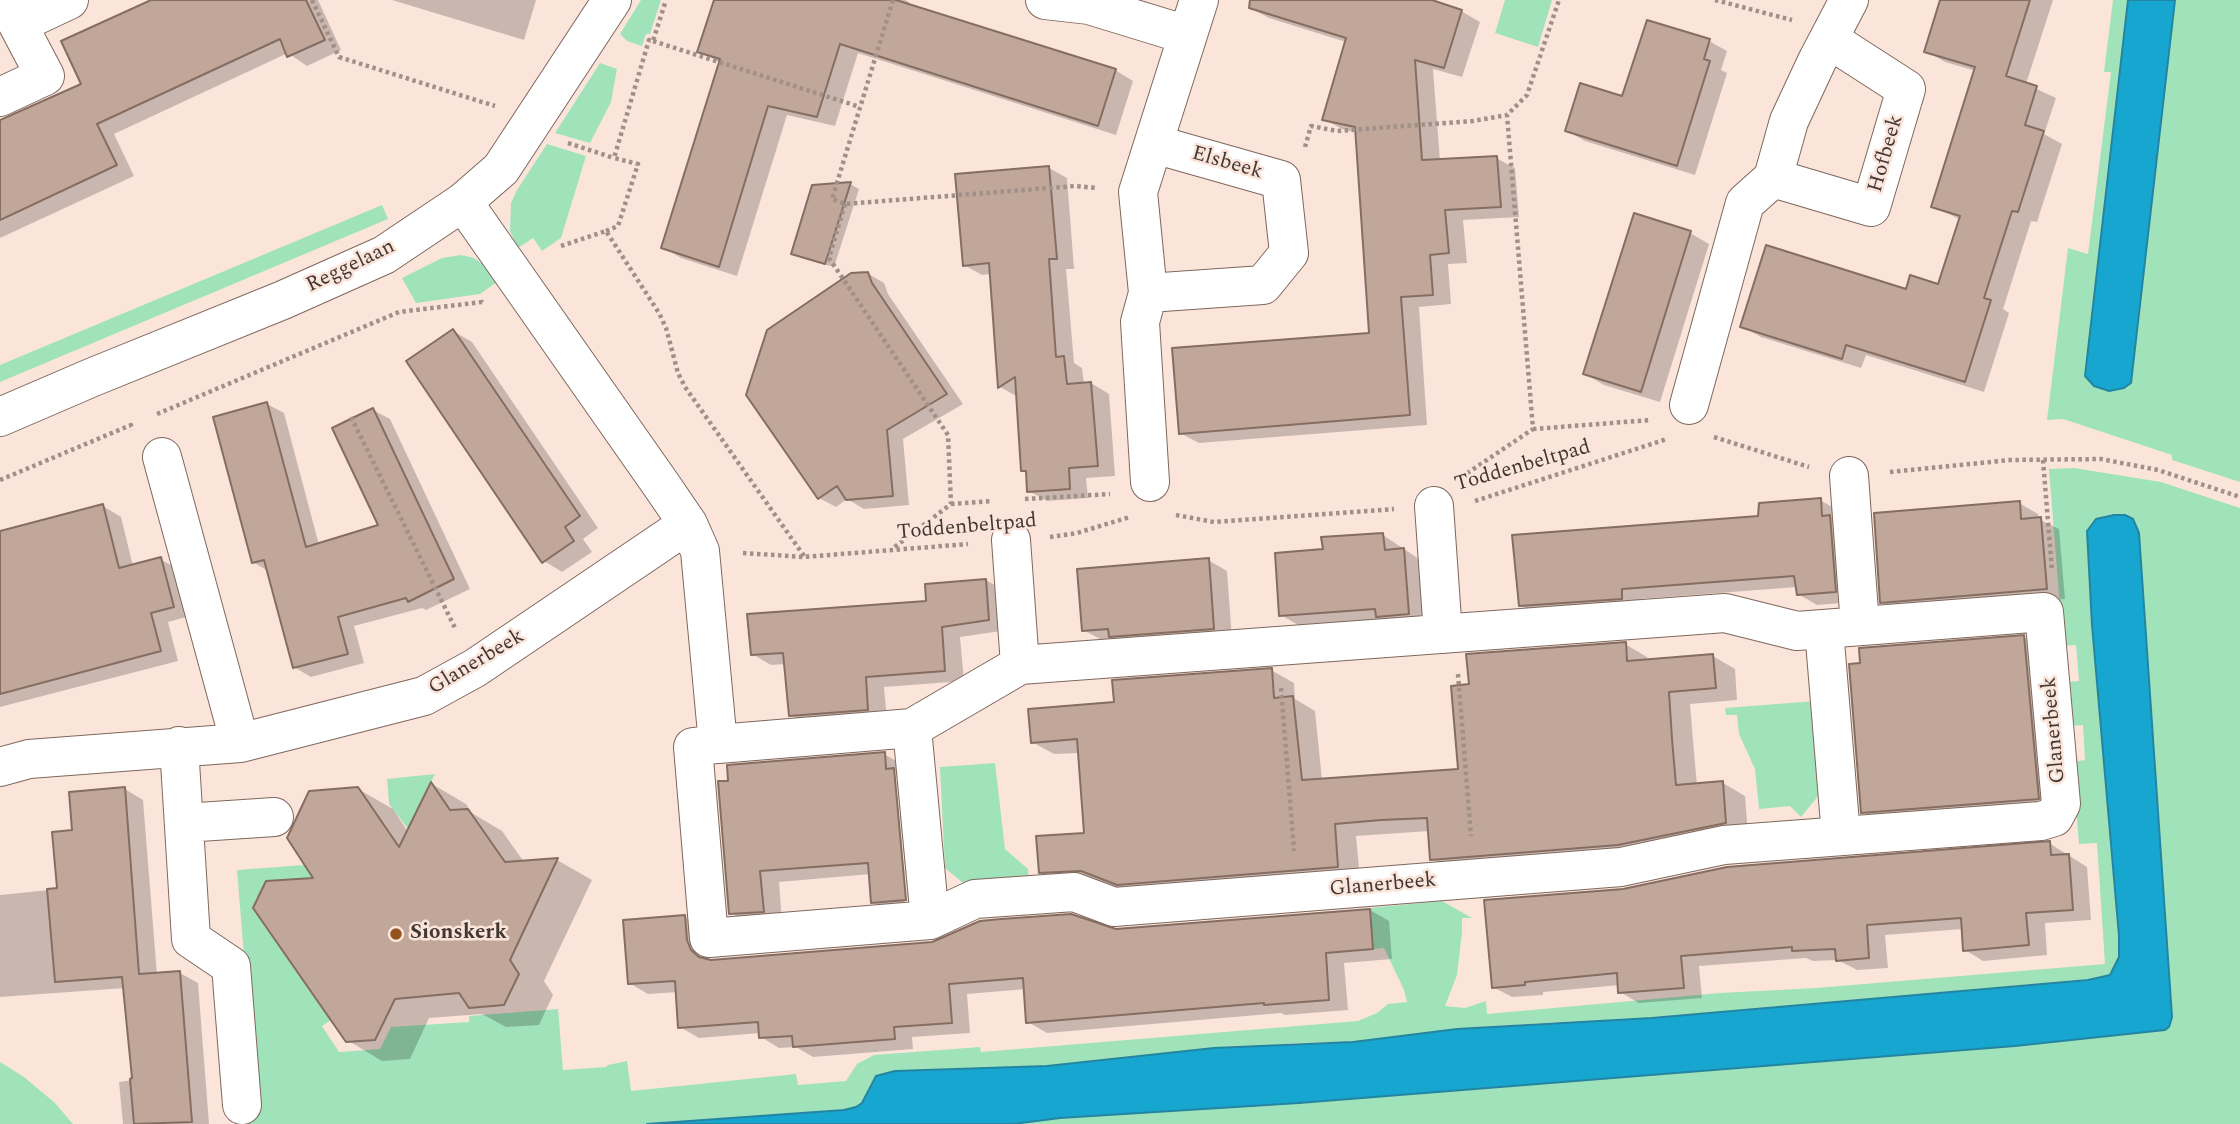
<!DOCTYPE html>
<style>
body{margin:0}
canvas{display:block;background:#fbe5db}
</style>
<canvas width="2240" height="1124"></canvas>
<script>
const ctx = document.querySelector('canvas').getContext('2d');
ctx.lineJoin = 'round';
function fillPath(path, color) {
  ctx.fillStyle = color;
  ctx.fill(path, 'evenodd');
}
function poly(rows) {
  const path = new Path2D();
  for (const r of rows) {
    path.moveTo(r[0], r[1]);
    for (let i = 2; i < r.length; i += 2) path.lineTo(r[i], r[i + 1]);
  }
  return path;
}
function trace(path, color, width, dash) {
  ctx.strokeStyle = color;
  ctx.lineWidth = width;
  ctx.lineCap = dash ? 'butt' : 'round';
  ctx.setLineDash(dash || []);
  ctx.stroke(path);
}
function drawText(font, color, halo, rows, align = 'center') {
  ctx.font = font + ' Spectral,serif';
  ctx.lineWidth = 5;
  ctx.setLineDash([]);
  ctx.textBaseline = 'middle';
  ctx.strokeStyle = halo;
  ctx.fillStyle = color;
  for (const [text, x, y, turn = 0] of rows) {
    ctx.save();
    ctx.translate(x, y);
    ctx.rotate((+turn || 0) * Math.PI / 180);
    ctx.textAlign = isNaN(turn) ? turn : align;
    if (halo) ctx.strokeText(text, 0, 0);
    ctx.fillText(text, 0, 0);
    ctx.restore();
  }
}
fillPath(poly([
 [641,0,661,0,650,34,646,34,642,46,627,41,620,34],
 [1505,0,1552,0,1538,47,1495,33],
 [2113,0,2128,0,2085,376,2131,383,2175,0,2240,0,2240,482,2172,460,2172,455,2063,419,2047,420,2068,248,2088,254,2111,72,2104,72],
 [600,63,617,69,611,102,590,143,555,133],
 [547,144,586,156,561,238,542,251,533,238,518,248,510,231,511,203,517,190],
 [382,205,388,219,0,382,0,365],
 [461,255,474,258,484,265,497,282,480,294,416,303,402,278,442,258],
 [2074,468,2161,482,2240,508,2240,1124,1013,1124,1060,1118,1299,1103,2015,1046,2172,1017,2139,533,2133,519,2120,514,2105,516,2092,625,2119,936,2119,957,2116,966,2111,974,2101,978,1652,1018,1542,1023,1457,1029,1353,1042,1295,1043,1047,1066,895,1071,871,1083,862,1103,856,1107,832,1112,647,1124,241,1124,257,1115,237,870,304,865,313,878,266,881,253,908,331,1020,322,1026,339,1052,380,1049,391,1027,469,1022,469,1016,558,1009,563,1070,606,1067,608,1065,627,1061,631,1091,796,1074,798,1085,846,1081,857,1064,874,1055,980,1047,981,1052,1358,1021,1377,1013,1388,1004,1407,1002,1404,990,1384,948,1373,949,1370,908,1442,901,1472,918,1462,918,1462,932,1457,975,1445,1006,1465,1008,1486,1001,1487,1014,1720,993,1816,988,2105,964,2097,843,2079,844,2072,762,2085,760,2083,725,2069,726,2066,682,2079,681,2076,645,2063,646,2049,469],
 [1816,701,1823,790,1801,817,1790,806,1759,809,1755,769,1739,734,1737,715,1726,715,1725,708],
 [995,763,1005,849,1028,869,1029,883,969,888,945,868,940,767],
 [435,774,408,829,389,804,387,779],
 [0,1062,24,1077,55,1103,73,1124,0,1124]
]), '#a0e3ba');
const water = poly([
 [2128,0,2175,0,2131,383,2124,388,2109,391,2094,386,2085,376,2128,0],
 [2114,515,2125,515,2133,519,2139,533,2172,1017,2169,1027,2165,1030,2015,1046,1299,1103,1060,1118,1013,1124,647,1124,844,1110,856,1107,862,1103,876,1076,895,1071,1047,1066,1214,1048,1353,1042,1457,1029,1652,1018,2088,980,2110,975,2119,957,2119,936,2092,625,2087,531,2096,519,2114,515]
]);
fillPath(water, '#17a6d0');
trace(water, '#2485a1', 2);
fillPath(poly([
 [154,0,318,0,341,50,307,66,288,53,114,134,134,176,0,238,0,123,83,85],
 [392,0,536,0,524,40],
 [716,0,905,0,909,2,908,6,1115,70,1133,81,1116,135,858,53,835,126,787,115,737,276,681,258,663,247,721,63,699,51],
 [1253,0,1425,0,1461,11,1480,22,1462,77,1433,69,1440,161,1496,158,1515,168,1519,217,1463,220,1467,263,1448,264,1451,304,1419,307,1427,425,1199,443,1180,433,1371,334,1357,133,1342,129,1324,119,1346,42,1269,18,1250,8],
 [1942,0,2053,0,2026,84,2056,98,2044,134,2062,144,2037,222,2031,221,2003,309,2009,313,1984,392,1866,355,1861,368,1761,337,1742,326,1940,287,1961,220,1933,206,1976,71,1945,62,1926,51],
 [1709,41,1727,51,1721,70,1727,73,1695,175,1585,141,1567,131,1623,99],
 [1049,168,1067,178,1074,269,1066,269,1074,363,1082,368,1084,384,1091,383,1109,394,1115,476,1086,478,1088,498,1047,501,1029,491,1028,473,1023,470,1018,397,1000,387,991,274,982,275,964,265],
 [850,184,859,189,834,267,802,258,793,253,814,187],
 [1690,233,1709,244,1660,402,1604,385,1585,374],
 [867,273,884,283,888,294,963,404,903,439,909,505,864,509,847,499,836,507,819,498],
 [453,331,472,342,598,528,583,539,592,552,562,572,544,561],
 [267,404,284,413,319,545,381,526,373,410,390,419,470,589,426,610,422,608,354,626,364,663,311,677,294,667,268,571,253,562],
 [1820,500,1839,511,1854,602,1817,605,1798,594,1797,587,1640,599,1641,609,1539,616,1520,605,1760,517],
 [2019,503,2038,514,2038,519,2059,529,2065,599,1900,612,1882,602],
 [103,506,121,517,133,566,160,559,178,569,190,616,168,622,178,661,0,707,0,531],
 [1383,535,1422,561,1427,624,1300,626,1281,615],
 [1208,560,1227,571,1232,639,1102,640,1083,630],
 [986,580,1005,591,1008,630,960,637,964,681,884,687,887,720,810,726,791,715,786,664,771,665,752,654,928,602],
 [2024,637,2043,648,2057,809,1882,822,1863,812,1862,665],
 [1625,644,1647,657,1648,661,1713,656,1735,669,1737,700,1690,704,1694,752,1697,785,1723,783,1745,796,1748,835,1454,872,1432,859,1430,831,1356,836,1360,879,1141,897,1062,884,1040,872,1086,834,1080,753,1054,754,1032,742,1116,703,1271,670,1294,683,1295,699,1315,711,1322,780,1460,771,1471,686],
 [884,754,903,765,925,910,892,913,873,902,871,874,779,882,782,922,750,924,731,913,730,782],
 [892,772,896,772,909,909,905,909],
 [432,784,466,804,472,813,502,831,524,862,557,860,592,880,544,981,553,995,539,1025,506,1027,482,1014,429,1018,410,1059,382,1061,347,1040,316,879,358,789,393,809,408,832],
 [125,789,143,800,157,975,180,973,198,983,209,1124,123,1124,119,1082,134,1080,125,988,0,997,0,895,59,889,74,831],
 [2049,843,2087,867,2091,920,2045,923,2047,955,1983,961,1965,950,1963,929,1885,935,1888,968,1857,970,1838,960,1813,961,1806,958,1699,966,1702,998,1639,1003,1620,992,1620,985,1543,992,1543,995,1512,997,1493,987,1623,891],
 [1370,910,1389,921,1392,959,1344,963,1348,1010,1285,1015,1281,1013,1047,1033,1028,1022,1026,989,967,994,970,1033,912,1037,913,1049,813,1057,796,1047,779,1048,761,1037,760,1033,699,1038,680,1027,678,992,648,994,629,983,685,917,703,928,705,952,709,961]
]), '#0003');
const building = poly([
 [151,0,306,0,325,40,287,57,280,39,97,124,117,165,0,220,0,120,81,84,61,41,151,0],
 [714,0,896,0,1116,69,1098,126,840,44,817,117,768,106,719,267,661,248,720,59,697,52,714,0],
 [1250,0,1432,0,1462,10,1444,68,1415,60,1422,160,1497,156,1501,207,1445,210,1449,253,1430,255,1433,295,1401,297,1410,415,1179,434,1172,348,1369,333,1355,127,1322,120,1346,38,1249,8,1250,0],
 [1940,0,2030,0,2006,76,2037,86,2025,125,2044,131,2018,212,2012,211,1984,298,1991,300,1965,382,1846,345,1842,359,1740,327,1766,245,1906,289,1910,275,1938,284,1960,216,1931,207,1975,67,1924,52,1940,0],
 [1647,20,1710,39,1704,59,1710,61,1677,166,1565,131,1580,83,1622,96,1647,20],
 [1049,166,1057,259,1049,259,1056,357,1064,356,1067,384,1091,382,1098,466,1069,468,1070,489,1027,492,1026,471,1021,471,1015,377,998,388,989,263,963,266,955,174,1049,166],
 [851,182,825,264,791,254,812,185,851,182],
 [1634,213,1691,231,1641,392,1583,374,1634,213],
 [868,272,872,283,947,394,887,430,893,496,846,500,837,486,818,499,746,395,767,330,851,273,868,272],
 [453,329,580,516,565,527,574,541,542,563,406,361,453,329],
 [267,402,306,547,378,525,332,428,373,408,454,579,408,602,406,598,338,617,348,654,293,668,264,560,252,563,213,417,267,402],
 [1821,498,1822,516,1830,515,1836,592,1797,595,1794,576,1622,589,1622,599,1519,606,1512,535,1758,516,1759,503,1821,498],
 [2020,501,2021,519,2041,517,2047,589,1880,603,1874,513,2020,501],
 [103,504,119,568,161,557,174,607,151,613,161,651,0,694,0,531,103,504],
 [1383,533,1385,550,1404,548,1409,614,1376,617,1375,609,1279,616,1275,553,1323,549,1321,537,1383,533],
 [1209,558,1214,629,1109,637,1108,629,1082,631,1077,569,1209,558],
 [986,579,989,620,942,627,945,671,866,677,868,710,789,716,783,653,751,655,747,614,926,601,925,584,986,579],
 [2024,635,2039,799,1861,813,1849,664,1860,663,1859,648,2024,635],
 [1626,642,1627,661,1713,654,1716,688,1669,692,1672,739,1676,785,1723,781,1726,823,1618,845,1430,860,1427,818,1381,820,1335,824,1338,867,1117,885,1081,871,1039,873,1036,836,1084,833,1077,739,1031,743,1028,709,1114,702,1112,680,1272,668,1274,698,1293,696,1302,780,1458,769,1451,686,1469,684,1466,654,1626,642],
 [885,752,886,769,894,768,906,900,871,903,868,863,760,871,764,912,729,914,718,781,728,781,727,765,885,752],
 [431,782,450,810,468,809,505,862,558,858,510,960,519,974,504,1005,469,1008,459,993,395,999,375,1040,346,1042,253,908,266,881,313,878,287,838,309,791,358,787,399,847,431,782],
 [125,787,139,974,180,971,192,1122,134,1124,130,1079,132,1078,122,977,55,982,47,889,57,888,52,832,72,830,69,792,125,787],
 [2050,841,2051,855,2069,854,2073,910,2026,913,2029,945,1963,951,1961,918,1867,925,1869,958,1836,961,1835,949,1792,951,1792,947,1681,956,1684,988,1618,993,1617,973,1525,982,1525,985,1492,988,1484,900,1623,889,1727,867,2050,841],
 [1370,909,1373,949,1326,953,1329,1000,1264,1005,1264,1003,1026,1023,1023,978,949,984,952,1023,894,1027,895,1039,793,1047,792,1036,759,1038,758,1022,678,1028,675,981,628,984,623,920,685,915,687,940,691,950,699,957,711,960,932,942,980,921,1001,919,1071,914,1116,929,1370,909]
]);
fillPath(building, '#c1a69a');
trace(building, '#856d62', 2);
const minor = poly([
 [1045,0,1089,5,1187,35],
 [18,24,69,0],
 [1830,40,1906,89,1871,207,1773,178,1789,121,1817,61,1849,0],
 [0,97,45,76,5,0],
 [1154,144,1281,180,1289,253,1263,285,1148,293,1138,192,1199,0],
 [463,202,662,486,688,524,700,551,718,744,912,728,1020,665,1725,613,1797,631,2044,612,2061,804,2054,817,2041,821,1724,845,1621,867,1114,907,1074,892,975,899,930,920,709,938,693,747,718,744],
 [1148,293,1140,322,1150,482],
 [1689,405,1745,203,1773,178],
 [0,417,93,377,283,300,384,255,463,202,501,169,612,0],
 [162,457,240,743],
 [1849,476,1860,626],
 [1434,506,1443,634],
 [1011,540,1020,665],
 [1824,629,1841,836],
 [912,728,930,920],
 [179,746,191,939,231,966,242,1105],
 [0,767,29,759,240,743,424,696,475,668,688,524],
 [184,823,274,817]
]);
trace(minor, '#7f675c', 40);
trace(poly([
 [312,0,339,57,495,106],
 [893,0,832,199,845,204,1075,186,1097,188],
 [1715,0,1792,20],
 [653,41,860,107],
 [568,143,614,158],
 [1305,147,1311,126,1337,131,1473,121,1507,115],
 [845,204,829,258,948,435,951,504,892,549],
 [606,231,618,226,638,164,614,158,649,40,653,41,666,0],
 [561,246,606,231,659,313,666,328,678,373,685,387,804,556],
 [157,414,399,312,482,302,483,304],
 [351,417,456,630],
 [1533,429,1651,420],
 [1714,437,1809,467],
 [2043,460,2052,571],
 [1890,472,2010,460,2101,459,2158,470,2240,497],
 [1463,478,1463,476,1533,429,1507,115,1527,95,1559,0],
 [0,480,131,425,132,430],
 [1025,499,1110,494],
 [1475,501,1667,439],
 [951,504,992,501],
 [1176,515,1214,522,1394,509],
 [1050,537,1077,533,1130,517],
 [743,553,804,557,968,544],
 [1458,674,1471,836],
 [1281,688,1294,851]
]), '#a09088', 4.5, [3.5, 3.5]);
trace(minor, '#fff', 38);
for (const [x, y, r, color] of [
 [396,934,7,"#93521e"]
]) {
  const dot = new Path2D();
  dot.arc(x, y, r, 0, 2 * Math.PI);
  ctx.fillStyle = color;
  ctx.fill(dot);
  trace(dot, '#fbe5db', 2.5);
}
drawText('21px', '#423732', '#fbe5db', [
 ["Hofbeek",1887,154,-74],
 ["Elsbeek",1227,164,16],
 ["Reggelaan",351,267,-26],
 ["Toddenbeltpad",1523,467,-16],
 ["Toddenbeltpad",967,528,-5],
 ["Glanerbeek",477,663,-31],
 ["Glanerbeek",2055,730,-95],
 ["Glanerbeek",1383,886,-5]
]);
drawText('bold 21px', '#423732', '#fbe5db', [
 ["Sionskerk",410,934]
], 'left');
</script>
